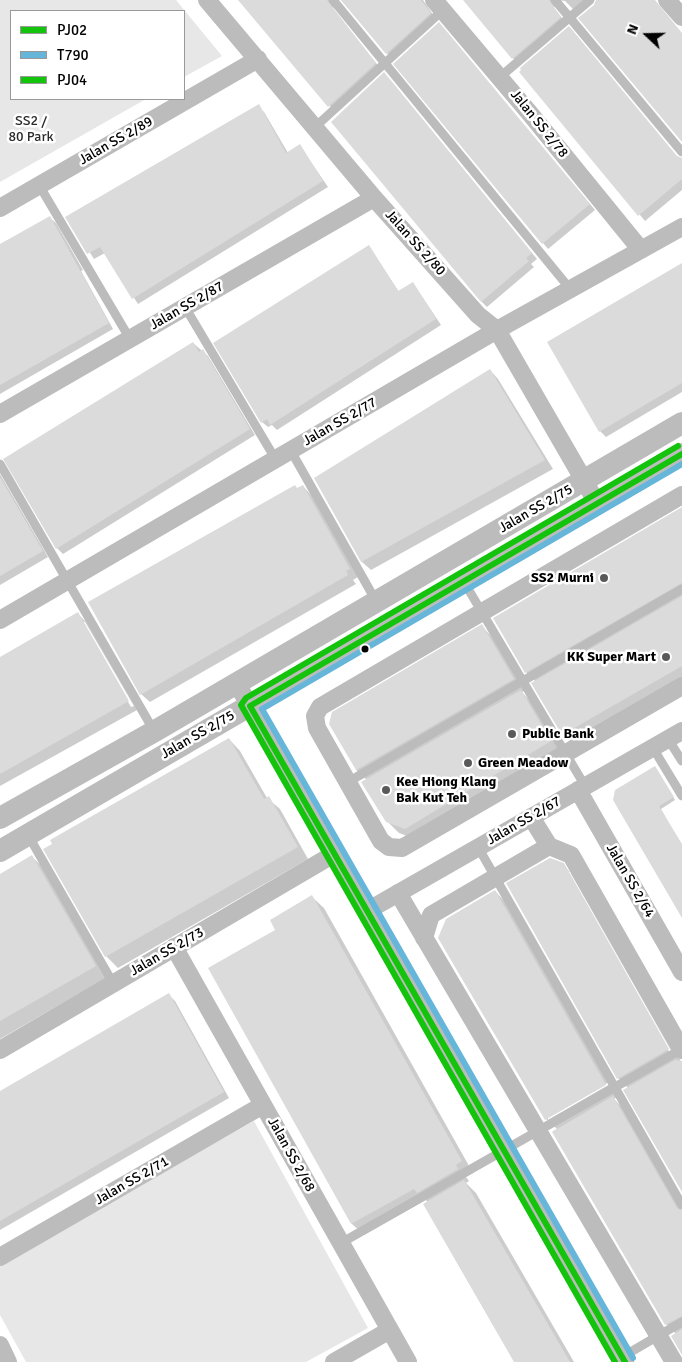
<!DOCTYPE html>
<style>
body{margin:0}
#map{position:relative;width:682px;height:1362px;overflow:hidden;background:#fff;font-family:Signika,sans-serif}
canvas{display:block}
.legend{position:absolute;left:10px;top:10px;width:175px;height:90px;box-sizing:border-box;background:#fff;border:1px solid #999;margin:0;padding:6px 9px;list-style:none;font-size:15px;color:#000}
.legend li{display:flex;align-items:center;gap:10px;height:25px}
.legend b{width:25px;border:1px solid #999}
.north{position:absolute;left:622px;top:10px;width:50px;height:50px;-webkit-text-stroke:4px #fff;paint-order:stroke;rotate:291deg;font-size:14px;font-weight:700;line-height:20px;text-align:center;color:#000}
.north::after{content:'';display:block;margin:auto;width:18px;height:22px;background:#000;clip-path:polygon(50% 0,100% 100%,50% 72%,0 100%)}
</style>
<div id="map">
<canvas width="682" height="1362"></canvas>
<ul class="legend">
<li><b style="height:6px;background:#14c30b"></b>PJ02</li>
<li><b style="height:6px;background:#66b6da"></b>T790</li>
<li><b style="height:6px;background:#14c30b"></b>PJ04</li>
</ul>
<div class="north">N</div>
</div>
<script>
const ctx = document.querySelector('canvas').getContext('2d');
ctx.lineJoin = 'round';
function fillPath(path, color) {
  ctx.fillStyle = color;
  ctx.fill(path, 'evenodd');
}
function poly(rows) {
  const path = new Path2D();
  for (const r of rows) {
    path.moveTo(r[0], r[1]);
    for (let i = 2; i < r.length; i += 2) path.lineTo(r[i], r[i + 1]);
  }
  return path;
}
function trace(path, color, width, dash) {
  ctx.strokeStyle = color;
  ctx.lineWidth = width;
  ctx.lineCap = dash ? 'butt' : 'round';
  ctx.setLineDash(dash || []);
  ctx.stroke(path);
}
function drawText(font, color, halo, rows, align = 'center') {
  ctx.font = font + ' Signika,sans-serif';
  ctx.lineWidth = 5;
  ctx.setLineDash([]);
  ctx.textBaseline = 'middle';
  ctx.strokeStyle = halo;
  ctx.fillStyle = color;
  for (const [text, x, y, turn = 0] of rows) {
    ctx.save();
    ctx.translate(x, y);
    ctx.rotate((+turn || 0) * Math.PI / 180);
    ctx.textAlign = isNaN(turn) ? turn : align;
    if (halo) ctx.strokeText(text, 0, 0);
    ctx.fillText(text, 0, 0);
    ctx.restore();
  }
}
fillPath(poly([
 [0,0,176,0,222,56,184,77,184,11,11,11,11,99,146,99,0,182],
 [254,1121,368,1328,306,1362,26,1362,0,1315,0,1263]
]), '#e7e7e7');
fillPath(poly([
 [239,0,337,0,334,1,333,11,381,69,335,112],
 [341,0,423,0,436,19,392,59],
 [465,0,594,0,577,13,565,1,557,0,554,8,566,23,518,64],
 [444,30,595,210,548,249,395,64],
 [521,72,682,159,682,190,645,221],
 [390,80,537,259,531,264,534,267,487,307,481,301],
 [258,106,264,112,288,153,300,146,328,187,138,304,105,253,94,259,67,217],
 [50,218,56,223,83,270,81,271,113,329,0,394,0,246],
 [369,246,399,292,413,283,441,325,277,430,272,425,268,427,262,422],
 [682,265,682,392,606,437,600,431],
 [193,343,208,356,255,435,63,554,57,548],
 [490,370,498,379,553,469,371,570,362,562,315,479],
 [0,474,48,557,0,585],
 [303,486,311,495,358,577,353,580,356,584,150,702,141,694,298,489],
 [682,509,682,685,575,746,563,735,533,684,536,682,526,672],
 [78,614,86,622,137,710,0,786,0,658],
 [82,622,85,622,134,706,131,707],
 [482,626,493,638,525,691,522,692,532,703,562,753,417,840,399,833,387,821,367,780,356,770],
 [229,739,240,751,267,798,280,809,308,859,118,968,106,956,45,850],
 [657,770,675,800,661,809,682,847,682,917,652,862],
 [32,857,44,868,106,978,0,1039,0,875],
 [563,865,575,877,682,1063,682,1190,628,1088,618,1078],
 [567,872,570,872,673,1054,671,1055],
 [495,891,506,903,609,1082,548,1117,548,1120,610,1084,617,1097,614,1099,624,1109,682,1211,682,1353,676,1334,666,1324,553,1131,557,1129,546,1119],
 [312,897,324,908,473,1173,466,1177,469,1181,466,1183,476,1193,574,1362,516,1362,426,1200,364,1235,352,1224,210,969,277,930],
 [169,995,175,1001,229,1098,0,1230,0,1092]
]), '#0003');
fillPath(poly([
 [238,0,327,0,376,63,328,107],
 [341,0,421,0,431,13,386,54],
 [463,0,549,0,561,17,512,59],
 [596,0,655,0,682,33,682,142,578,18,594,5],
 [439,22,590,204,542,244,393,64],
 [569,26,677,156,682,158,682,179,638,216,519,72,521,70,520,68],
 [384,72,532,253,526,258,529,261,481,302,331,122],
 [259,104,286,153,300,144,323,181,132,299,100,247,87,254,65,217],
 [50,216,109,323,0,385,0,244],
 [369,245,398,291,413,282,436,319,270,425,267,419,261,423,213,343],
 [682,263,682,383,599,432,547,342],
 [193,342,199,352,203,349,250,429,56,549,3,459],
 [490,369,545,460,361,562,314,478],
 [0,477,43,551,0,576],
 [295,485,297,488,303,485,350,569,346,571,348,575,140,695,88,602],
 [682,507,682,583,525,673,493,618],
 [682,596,682,666,562,735,531,683],
 [78,612,129,701,0,774,0,657],
 [482,624,514,679,356,770,329,724,332,712],
 [521,690,551,741,405,829,386,822,361,782],
 [229,738,264,799,269,796,298,847,105,957,43,849,52,844,50,840],
 [655,766,674,797,659,806,682,844,682,918,613,800,615,790],
 [32,855,96,966,0,1021,0,874],
 [550,858,564,863,669,1049,617,1079,506,883],
 [495,890,606,1085,545,1120,438,938,446,919],
 [312,895,462,1161,456,1165,458,1169,417,1193,414,1189,351,1224,208,968,275,930,270,920],
 [169,993,224,1092,0,1221,0,1091],
 [675,1060,682,1061,682,1192,623,1090],
 [613,1096,677,1208,682,1211,682,1316,665,1325,552,1132],
 [464,1180,570,1362,514,1362,423,1204],
 [682,1329,682,1355,671,1336]
]), '#dbdbdb');
trace(poly([
 [333,0,571,290],
 [555,0,682,152],
 [500,77,590,0],
 [314,128,443,10],
 [39,185,130,339],
 [185,307,276,460],
 [291,451,376,601],
 [0,464,154,731],
 [464,582,585,786],
 [668,739,682,761],
 [653,748,682,796],
 [348,782,682,589],
 [28,835,113,983],
 [478,847,682,1205],
 [341,1243,682,1049],
 [622,1357,682,1322]
]), '#bcbcbc', 9);
trace(poly([
 [207,0,374,198,478,315,497,330,597,503],
 [434,0,532,116,641,250],
 [667,0,682,17],
 [0,208,258,59],
 [0,414,374,198],
 [682,495,320,707,315,716,317,728,381,841,389,847,402,848,682,686],
 [0,620,497,330,682,227],
 [236,682,625,1362],
 [578,790,682,972],
 [531,817,549,846,571,855,682,1050],
 [398,893,674,1362],
 [367,911,682,731],
 [424,938,431,915,549,846],
 [174,947,408,1362],
 [0,1050,334,854],
 [0,1257,263,1105],
 [0,1345,8,1362],
 [334,1362,390,1330]
]), '#bcbcbc', 18);
trace(poly([
 [0,818,155,731,682,423],
 [0,851,682,454]
]), '#bcbcbc', 22);
trace(poly([
 [625,1362,250,706,682,454]
]), '#14c30b', 6);
trace(poly([
 [633,1358,262,709,682,464]
]), '#66b6da', 6);
trace(poly([
 [615,1362,241,705,246,698,678,446]
]), '#14c30b', 6);
for (const [x, y, r, color] of [
 [604,578,5,"#595959"],
 [365,649,4.5,"#000"],
 [666,657,5,"#595959"],
 [512,734,5,"#595959"],
 [468,763,5,"#595959"],
 [386,790,5,"#595959"]
]) {
  const dot = new Path2D();
  dot.arc(x, y, r, 0, 2 * Math.PI);
  ctx.fillStyle = color;
  ctx.fill(dot);
  trace(dot, '#fff', 2);
}
drawText('14px', '#2b2b2b', '#fff', [
 ["SS2 /",31,121],
 ["80 Park",31,137]
]);
drawText('14px', '#000', '#fff', [
 ["Jalan SS 2/78",539,124,51],
 ["Jalan SS 2/89",116,141,-30],
 ["Jalan SS 2/80",415,243,48],
 ["Jalan SS 2/87",187,306,-30],
 ["Jalan SS 2/77",340,422,-30],
 ["Jalan SS 2/75",536,509,-30],
 ["Jalan SS 2/75",198,735,-30],
 ["Jalan SS 2/67",524,821,-30],
 ["Jalan SS 2/64",630,881,60],
 ["Jalan SS 2/73",167,952,-30],
 ["Jalan SS 2/68",291,1155,61],
 ["Jalan SS 2/71",132,1181,-30]
]);
drawText('bold 14px', '#000', '#fff', [
 ["SS2 Murni",594,578,"right"],
 ["KK Super Mart",656,657,"right"],
 ["Public Bank",522,734],
 ["Green Meadow",478,763],
 ["Kee Hiong Klang",396,782],
 ["Bak Kut Teh",396,798]
], 'left');
</script>
